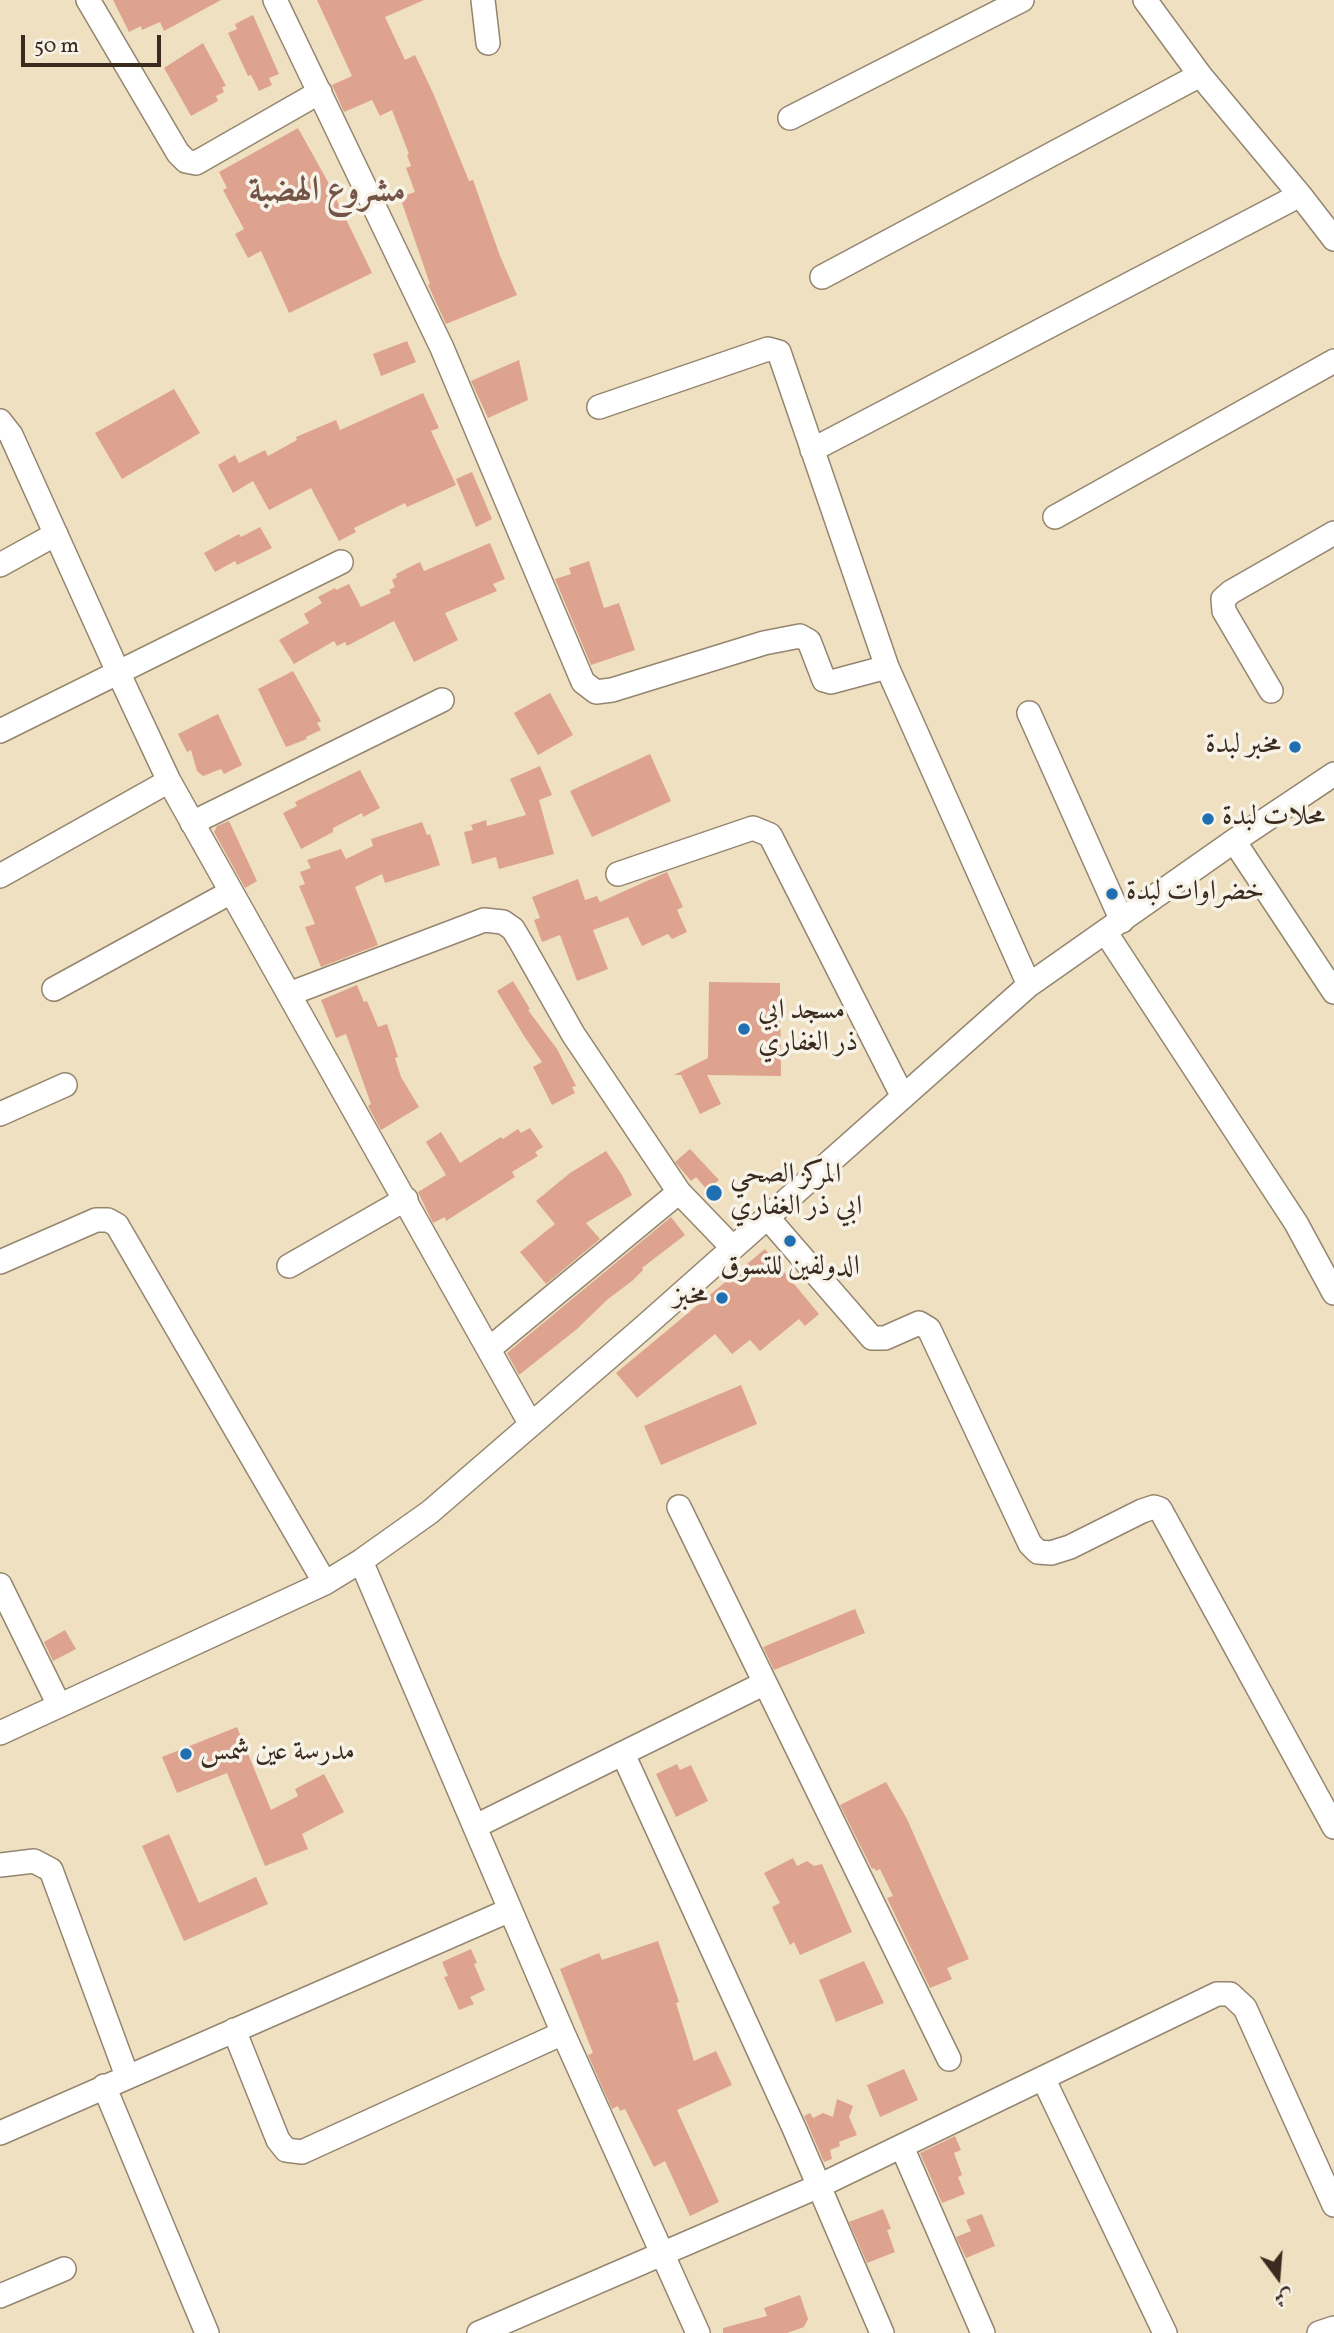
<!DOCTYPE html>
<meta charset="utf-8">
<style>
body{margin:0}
#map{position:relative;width:1334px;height:2333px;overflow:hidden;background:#eee0c0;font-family:Vollkorn,Amiri,serif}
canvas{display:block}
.north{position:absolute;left:1243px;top:2242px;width:70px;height:70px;-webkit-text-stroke:5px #f7f3e8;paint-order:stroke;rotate:164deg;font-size:19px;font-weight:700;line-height:28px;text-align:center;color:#3b2a1e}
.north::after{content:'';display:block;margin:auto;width:24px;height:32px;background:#3b2a1e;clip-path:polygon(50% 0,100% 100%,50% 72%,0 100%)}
.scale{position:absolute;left:21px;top:35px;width:140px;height:32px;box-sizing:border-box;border:4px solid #3b2a1e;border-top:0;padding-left:9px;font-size:21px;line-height:24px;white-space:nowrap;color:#3b2a1e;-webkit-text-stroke:5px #f7f3e8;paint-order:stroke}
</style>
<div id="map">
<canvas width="1334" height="2333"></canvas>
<div class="north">ش</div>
<div class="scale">50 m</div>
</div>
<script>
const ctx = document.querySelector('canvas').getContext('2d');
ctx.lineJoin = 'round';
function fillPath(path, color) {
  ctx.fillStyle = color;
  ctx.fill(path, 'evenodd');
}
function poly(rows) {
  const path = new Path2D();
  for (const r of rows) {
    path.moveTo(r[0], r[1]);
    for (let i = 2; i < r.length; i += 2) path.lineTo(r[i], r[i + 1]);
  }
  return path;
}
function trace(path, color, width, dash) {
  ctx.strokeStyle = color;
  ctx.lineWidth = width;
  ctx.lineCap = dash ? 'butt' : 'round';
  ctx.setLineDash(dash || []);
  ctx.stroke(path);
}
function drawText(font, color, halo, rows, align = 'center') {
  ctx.font = font + ' Vollkorn,Amiri,serif';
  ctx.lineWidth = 7;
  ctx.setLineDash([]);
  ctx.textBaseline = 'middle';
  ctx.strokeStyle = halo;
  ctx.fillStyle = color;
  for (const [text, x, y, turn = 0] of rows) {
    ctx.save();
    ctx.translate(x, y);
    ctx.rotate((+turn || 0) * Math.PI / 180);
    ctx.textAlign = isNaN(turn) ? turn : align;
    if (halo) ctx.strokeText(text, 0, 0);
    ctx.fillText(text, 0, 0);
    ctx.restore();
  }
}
fillPath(poly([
 [113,0,221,0,164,31,160,22,142,30,141,26,129,32],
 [317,0,424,0,385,17,405,60,415,55,434,95,469,181,473,180,500,256,517,295,446,324,428,285,430,284,400,197,415,192,406,168,411,166,407,155,409,154,392,110,380,116,372,100,344,112,332,85,352,76],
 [253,15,279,74,269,78,272,85,259,91,251,75,248,76,228,33,237,29,235,24],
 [203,43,226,86,222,87,224,92,216,96,218,101,191,116,164,68],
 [298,128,328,182,372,273,289,313,261,251,248,258,235,234,244,229,223,190,227,188,219,172],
 [407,341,416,362,381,376,373,354],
 [519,360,528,400,488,418,471,381],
 [174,389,200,433,122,479,95,433],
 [423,393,439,428,431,431,456,485,407,507,405,503,354,528,356,532,339,541,311,488,269,510,253,481,233,493,218,465,235,455,239,463,265,450,268,456,297,440,296,437,336,420,340,430],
 [472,472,492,519,476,527,456,479],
 [260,527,272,548,237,565,235,561,215,572,204,553,239,534,241,537],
 [490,543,505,579,493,584,497,591,445,613,458,640,414,662,394,621,347,646,345,642,337,646,334,641,294,664,279,640,309,623,304,614,322,603,318,597,335,588,336,590,349,584,361,607,391,593,389,590,395,587,392,580,397,577,396,574,420,562,424,571],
 [589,561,604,608,619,603,635,650,591,665,555,579,571,574,569,568],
 [293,671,321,721,317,723,321,730,306,737,307,739,286,747,258,689],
 [550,693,573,735,538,755,514,713],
 [218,714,242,765,224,774,221,769,203,776,197,771,191,750,187,752,178,734],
 [650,754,671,801,592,837,570,791],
 [540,766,552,795,539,800,554,854,499,869,496,857,472,864,464,832,473,830,471,825,486,820,487,826,526,815,510,779],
 [360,770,380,808,363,817,362,813,333,828,333,832,301,849,283,813,297,806,295,802],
 [229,821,257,881,245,888,214,832,217,826],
 [422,822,427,835,430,834,440,865,385,883,382,874,355,887,378,945,321,967,305,927,315,924,299,886,305,884,300,872,311,868,307,860,341,849,346,859,373,846,371,839],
 [667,872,683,907,677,910,687,932,672,939,668,934,642,946,628,917,593,930,608,969,577,981,560,935,542,942,534,920,540,918,532,897,578,879,585,900,597,896,600,902],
 [513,981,530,1009,528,1010,557,1049,576,1086,572,1087,575,1093,552,1105,533,1067,542,1062,524,1036,497,991],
 [709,982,780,983,781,1076,707,1075,721,1104,700,1114,681,1075,674,1075,708,1058],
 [357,985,364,1002,367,1001,378,1027,387,1024,398,1057,395,1058,401,1077,419,1107,381,1130,368,1106,371,1104,346,1034,336,1038,321,1000],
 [530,1128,543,1147,535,1152,538,1156,512,1172,515,1177,446,1221,445,1217,433,1223,418,1192,446,1175,426,1142,441,1132,460,1163,501,1137,503,1139,518,1129,521,1133],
 [690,1149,719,1180,707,1190,696,1177,691,1181,675,1162],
 [606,1151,622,1175,632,1195,586,1223,600,1239,546,1284,520,1252,555,1224,536,1201,570,1173],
 [671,1217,685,1235,642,1268,643,1270,632,1281,608,1299,577,1329,519,1375,507,1353],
 [765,1249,819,1314,805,1326,799,1319,760,1351,750,1340,732,1354,715,1334,637,1398,616,1373],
 [741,1385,757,1424,661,1465,644,1426],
 [855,1609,865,1633,774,1670,763,1647],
 [65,1630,76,1649,53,1661,44,1642],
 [237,1727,271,1810,298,1796,295,1789,324,1774,344,1812,302,1834,308,1849,265,1866,227,1773,177,1793,162,1757],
 [677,1764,680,1770,691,1765,708,1801,676,1817,656,1774],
 [886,1782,907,1819,969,1959,947,1968,952,1979,930,1988,887,1898,893,1896,880,1869,876,1871,874,1868,872,1869,840,1805],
 [169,1834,199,1903,256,1877,268,1904,184,1941,142,1846],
 [793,1858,797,1866,807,1861,814,1866,822,1864,852,1932,800,1955,794,1942,790,1945,772,1907,780,1903,764,1873],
 [658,1941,679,2002,676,2003,694,2061,716,2051,732,2085,677,2110,719,2202,690,2216,665,2161,654,2167,625,2109,620,2111,618,2106,612,2109,588,2055,593,2053,560,1969,599,1953,602,1960],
 [471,1949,477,1963,474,1964,485,1990,470,1997,474,2004,459,2010,444,1977,448,1976,442,1962],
 [864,1961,884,2003,836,2022,819,1980],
 [904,2069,918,2100,880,2117,867,2085],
 [837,2099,853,2106,849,2117,857,2135,839,2142,840,2146,830,2150,832,2159,824,2162,804,2116,810,2113,813,2118,823,2113,833,2117],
 [955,2136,961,2150,954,2153,962,2175,958,2177,965,2194,942,2203,920,2153],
 [883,2209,891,2229,887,2230,895,2252,867,2263,849,2222],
 [982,2214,995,2246,966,2258,956,2237,971,2231,966,2220],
 [800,2295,808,2319,804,2327,787,2333,723,2333,723,2328,767,2316,764,2308]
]), '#dea38f');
const minor = poly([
 [88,0,178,153,186,161,196,163,320,92],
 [275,0,442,348,583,682,596,692,612,690,764,643,800,636,809,641,824,680,831,682,887,667],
 [483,0,488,43],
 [1145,0,1200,75,1300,195,1334,239],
 [790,118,1022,0],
 [822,277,1200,75],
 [599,407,768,349,779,352,887,667,1029,985],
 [0,421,11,435,118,672,169,781,530,1423],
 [812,450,1300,195],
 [1055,517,1334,361],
 [0,565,56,534],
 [1271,691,1224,611,1223,599,1231,592,1334,533],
 [1029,713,1122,921],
 [0,731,341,562],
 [192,823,442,700],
 [1234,841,1334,992],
 [618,874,753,828,770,835,903,1097],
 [0,876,169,781],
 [1106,933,1296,1223,1334,1293],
 [54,989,231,892],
 [289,994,484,920,503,922,513,929,522,944,573,1034,679,1192,733,1248],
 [0,1114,65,1085],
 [767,1217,872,1338,885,1338,919,1323,929,1329,1030,1544,1038,1552,1051,1553,1070,1547,1142,1511,1154,1507,1160,1509,1334,1827],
 [0,1262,96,1220,108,1220,117,1225,325,1583],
 [289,1266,406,1199],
 [489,1349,679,1192],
 [679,1507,949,2059],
 [361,1561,563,2033,698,2333],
 [0,1585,59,1705],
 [0,1733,325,1583,361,1561,430,1512,645,1326,1029,985,1234,841,1334,774],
 [623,1754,794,2128,882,2333],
 [476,1826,765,1683],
 [0,1865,34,1861,51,1870,127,2076],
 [234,2030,278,2140,286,2150,302,2152,563,2033],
 [1043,2078,1165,2333],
 [104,2086,207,2333],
 [0,2133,510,1910],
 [902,2147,983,2333],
 [0,2296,64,2269],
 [479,2333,819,2186,1217,1994,1230,1994,1245,2008,1334,2205],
 [1319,2333,1334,2328]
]);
trace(minor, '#94856f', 26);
trace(minor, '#fff', 23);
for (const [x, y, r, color] of [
 [1295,747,7,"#1f6fb2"],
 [1208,819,7,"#1f6fb2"],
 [1112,894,7,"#1f6fb2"],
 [744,1029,7,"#1f6fb2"],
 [714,1193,9,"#1f6fb2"],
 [790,1241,7,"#1f6fb2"],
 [722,1298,7,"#1f6fb2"],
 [186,1754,7,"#1f6fb2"]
]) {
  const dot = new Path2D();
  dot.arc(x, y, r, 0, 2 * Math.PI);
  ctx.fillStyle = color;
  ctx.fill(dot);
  trace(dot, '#f7f3e8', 2.5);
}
drawText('28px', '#3b2a1e', '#f7f3e8', [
 ["مخبر لبدة",1281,747,"right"],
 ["محلات لبدة",1222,819],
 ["خضراوات لبدة",1126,894],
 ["مسجد ابي",758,1013],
 ["ذر الغفاري",758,1045],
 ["المركز الصحي",730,1177],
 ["ابي ذر الغفاري",730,1209],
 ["الدولفين للتسوق",790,1269,"center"],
 ["مخبز",708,1298,"right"],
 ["مدرسة عين شمس",200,1754]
], 'left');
drawText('bold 35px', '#745446', '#f7f3e8', [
 ["مشروع الهضبة",327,194]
]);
</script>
